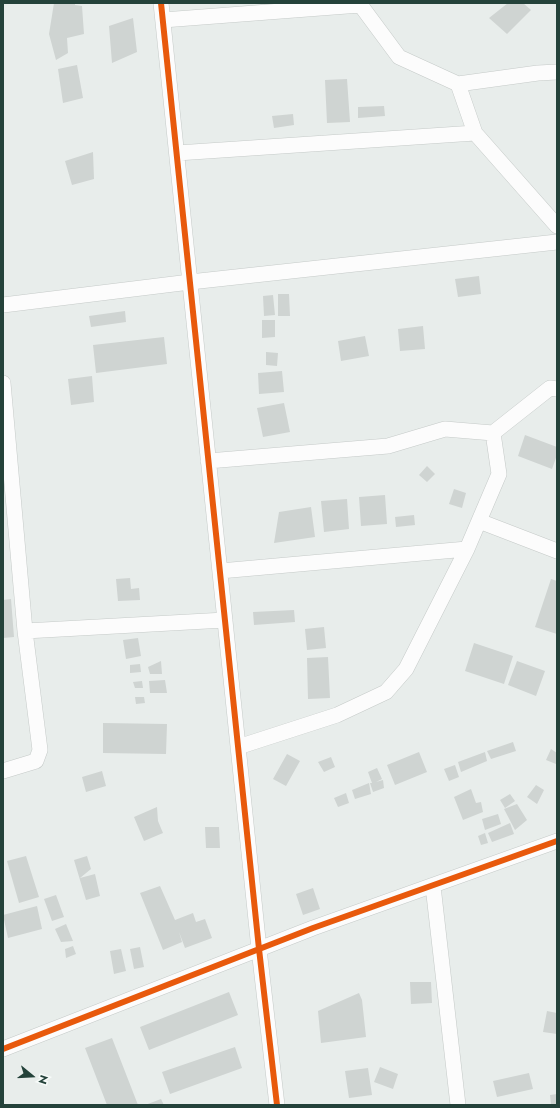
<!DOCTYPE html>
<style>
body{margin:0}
#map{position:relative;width:560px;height:1108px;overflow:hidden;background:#e8edeb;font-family:Jost,sans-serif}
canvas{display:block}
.frame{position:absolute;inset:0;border:4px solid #24423a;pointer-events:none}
.north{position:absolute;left:12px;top:1056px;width:40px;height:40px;-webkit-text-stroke:3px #f7fbf9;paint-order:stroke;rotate:108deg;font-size:11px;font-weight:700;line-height:16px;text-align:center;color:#24423a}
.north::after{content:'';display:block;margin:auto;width:14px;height:18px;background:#24423a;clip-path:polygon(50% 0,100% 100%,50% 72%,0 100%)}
</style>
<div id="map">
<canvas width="560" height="1108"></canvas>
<div class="frame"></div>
<div class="north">N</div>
</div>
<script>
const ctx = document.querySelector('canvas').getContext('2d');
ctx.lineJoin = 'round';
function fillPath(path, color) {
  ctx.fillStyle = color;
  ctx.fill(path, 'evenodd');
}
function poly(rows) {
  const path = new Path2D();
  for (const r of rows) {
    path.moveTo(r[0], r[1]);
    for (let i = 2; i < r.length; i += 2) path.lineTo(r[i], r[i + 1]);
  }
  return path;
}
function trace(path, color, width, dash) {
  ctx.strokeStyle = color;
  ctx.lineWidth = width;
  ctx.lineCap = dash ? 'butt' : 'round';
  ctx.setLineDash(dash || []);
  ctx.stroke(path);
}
fillPath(poly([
 [54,3,75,3,75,5,82,6,84,34,67,38,68,53,56,60,49,34],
 [508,3,523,3,531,10,507,34,489,18],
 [133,18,137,52,112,63,109,26],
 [77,65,83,98,63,103,58,69],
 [347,79,350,122,327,123,325,80],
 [384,106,385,116,358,118,358,107],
 [293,114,294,125,274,128,272,116],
 [93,152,94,179,72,185,65,161],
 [479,276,481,294,458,297,455,279],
 [278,294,289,294,290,316,278,316],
 [273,295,275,315,264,316,263,296],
 [125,311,126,322,91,327,89,316],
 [262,320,275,320,275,337,262,338],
 [423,326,425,349,400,351,398,329],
 [365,336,369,356,341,361,338,341],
 [164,337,167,364,96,373,93,345],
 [266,352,278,353,277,366,266,365],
 [282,371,284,392,259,394,258,373],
 [92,376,94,402,71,405,68,379],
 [284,403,290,432,263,437,257,408],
 [525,435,557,447,557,455,552,469,518,456],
 [427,466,435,474,427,482,419,475],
 [454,489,466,493,462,508,449,504],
 [385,495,387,524,361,526,359,497],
 [347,499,349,529,324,532,321,501],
 [311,507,315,537,274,543,279,512],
 [414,515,415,525,396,527,395,517],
 [130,578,131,589,139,588,140,600,118,601,116,579],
 [551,579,557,581,557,634,535,627],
 [11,599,14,637,3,638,3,600],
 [294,610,295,622,254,625,253,612],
 [324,627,326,648,307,650,305,629],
 [138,638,141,656,126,659,123,640],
 [474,643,513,656,504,684,465,671],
 [328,657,330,698,308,699,307,658],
 [161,661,162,674,150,674,148,667],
 [517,661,545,671,536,696,508,685],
 [140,664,141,672,130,673,130,665],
 [165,680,167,693,150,693,149,681],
 [142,681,143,688,135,688,133,682],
 [135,697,144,697,145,703,136,704],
 [103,723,167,724,166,754,103,753],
 [513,742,516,751,491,759,487,751],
 [551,749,557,753,556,764,546,760],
 [419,752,427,772,395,785,387,765],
 [485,752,487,761,461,772,458,762],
 [287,754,300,761,286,786,273,779],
 [331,757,335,767,324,772,318,762],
 [455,765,459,777,449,781,444,769],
 [377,768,382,779,376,782,383,780,384,788,373,792,370,783,372,783,368,772],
 [102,771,106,786,86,792,82,777],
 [369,783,371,794,355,799,352,790],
 [536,785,544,790,537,804,527,797],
 [471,789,476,803,481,802,483,812,463,820,454,797],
 [346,793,349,803,338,807,334,798],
 [510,794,515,801,505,808,500,800],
 [517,804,527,820,515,830,504,809],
 [157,807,158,821,163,833,144,841,134,817],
 [498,814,501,824,485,830,482,819],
 [510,823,514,834,492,842,488,833],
 [205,827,219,827,220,848,206,848],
 [485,833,488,843,481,845,478,836],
 [26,856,39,897,19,903,7,861],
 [87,856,91,869,80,878,95,874,100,896,86,900,74,860],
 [160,886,175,920,193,913,196,922,205,919,212,938,185,948,179,932,182,942,163,950,140,893],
 [313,888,320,909,303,915,296,894],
 [56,895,64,917,52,921,44,899],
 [37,906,42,929,8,938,3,915],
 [66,924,73,941,61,942,55,929],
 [73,946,76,954,66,958,65,949],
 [140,947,144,967,134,969,130,949],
 [121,949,126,971,114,974,110,951],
 [410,982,431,982,432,1003,411,1004],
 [229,992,238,1015,149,1050,140,1027],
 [359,993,362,1000,366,1037,321,1043,318,1011],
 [547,1011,557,1013,557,1034,543,1032],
 [112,1038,138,1105,107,1105,85,1048],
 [235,1047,242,1068,170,1094,162,1072],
 [380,1067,398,1074,393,1089,374,1082],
 [368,1068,372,1095,349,1098,345,1071],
 [529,1073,533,1089,497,1097,493,1081],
 [557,1094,557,1105,551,1105,550,1095],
 [161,1099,164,1105,145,1105]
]), '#cfd4d2');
const minor = poly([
 [161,3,259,949,277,1105],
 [359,3,399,57,458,84,538,73,557,72],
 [163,20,360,5],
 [458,84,475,133,557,226],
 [177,153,475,133],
 [3,305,190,282,557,242],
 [3,383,25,631,40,750,36,761,3,771],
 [208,461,388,446,445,429,493,433,550,388,557,389],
 [479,521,557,551],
 [220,571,467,549,499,474,493,433],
 [25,631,225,620],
 [238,747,337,715,386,692,406,669,467,549],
 [433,886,458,1105],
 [3,1049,313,928,557,841]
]);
trace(minor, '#c5cac8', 16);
trace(minor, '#fcfcfc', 15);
trace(poly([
 [161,3,259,949,277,1105],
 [3,1049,313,928,557,841]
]), '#e8590c', 6);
</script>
